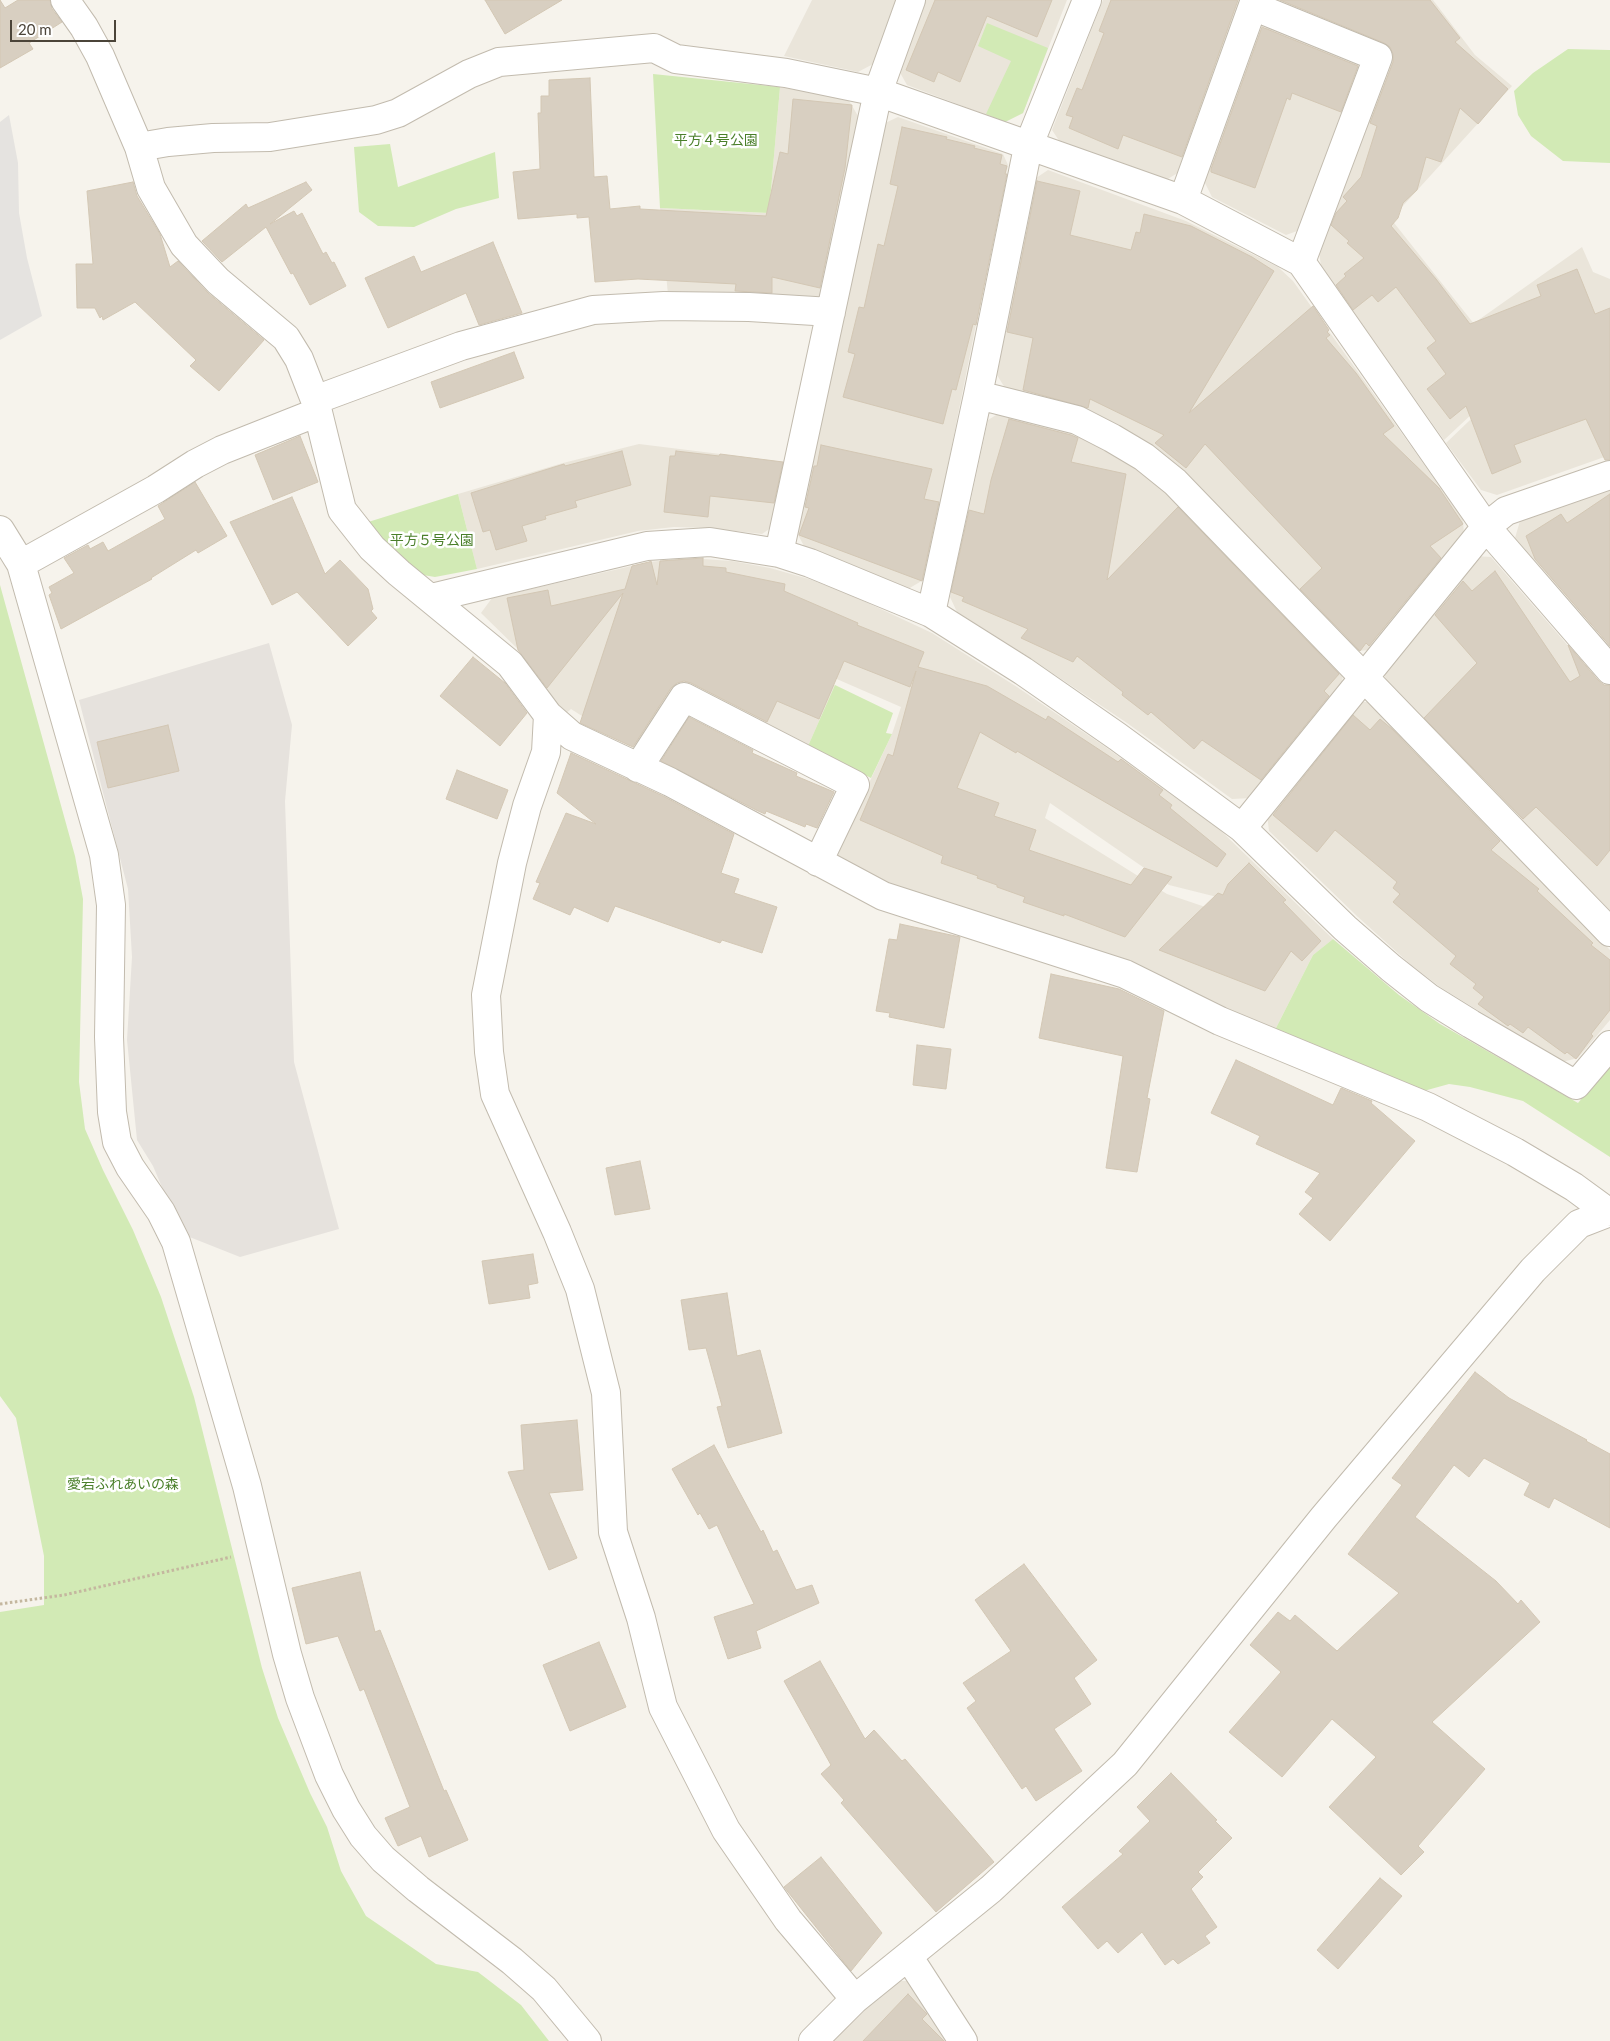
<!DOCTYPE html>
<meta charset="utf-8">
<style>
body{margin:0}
#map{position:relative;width:1610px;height:2041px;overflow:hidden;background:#f6f3ec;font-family:Lato,sans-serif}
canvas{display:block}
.scale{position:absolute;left:10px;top:20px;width:106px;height:22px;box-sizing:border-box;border:2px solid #4b4439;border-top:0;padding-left:6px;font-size:15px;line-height:18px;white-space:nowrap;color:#4b4439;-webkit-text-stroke:4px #fff;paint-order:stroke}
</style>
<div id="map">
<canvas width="1610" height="2041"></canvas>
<div class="scale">20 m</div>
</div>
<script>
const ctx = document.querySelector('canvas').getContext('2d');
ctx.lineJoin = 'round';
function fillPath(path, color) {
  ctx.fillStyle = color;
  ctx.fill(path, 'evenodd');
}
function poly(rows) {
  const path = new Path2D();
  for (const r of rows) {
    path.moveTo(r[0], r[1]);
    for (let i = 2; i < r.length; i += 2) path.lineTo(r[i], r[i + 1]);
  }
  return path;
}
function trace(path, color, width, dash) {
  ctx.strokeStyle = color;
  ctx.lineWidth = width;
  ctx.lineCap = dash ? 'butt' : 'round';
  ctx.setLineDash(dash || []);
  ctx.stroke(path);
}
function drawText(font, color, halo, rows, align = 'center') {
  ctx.font = font + ' Lato,"Noto Sans JP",sans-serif';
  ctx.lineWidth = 5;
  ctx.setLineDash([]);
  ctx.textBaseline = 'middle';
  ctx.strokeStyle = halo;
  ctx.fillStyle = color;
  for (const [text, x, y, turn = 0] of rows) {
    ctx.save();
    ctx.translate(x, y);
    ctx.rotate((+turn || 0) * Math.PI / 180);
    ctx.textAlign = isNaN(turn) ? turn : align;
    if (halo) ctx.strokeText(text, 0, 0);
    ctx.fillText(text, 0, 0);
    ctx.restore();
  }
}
fillPath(poly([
 [812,0,898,0,875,63,858,72,784,56],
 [923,0,1067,0,1023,113,1005,122,907,85,898,69],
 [1103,0,1243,0,1181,171,1166,180,1060,142,1052,130],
 [1275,0,1433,0,1475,55,1512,86,1391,219,1486,339,1488,399,1444,440,1321,266,1318,245,1396,51,1278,5],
 [1271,26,1354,58,1361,71,1300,230,1286,235,1212,197,1203,179,1255,31],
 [780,87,848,99,858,116,824,293,812,300,668,295,660,208,769,213],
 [898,117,1003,154,1008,165,925,579,908,589,804,546,796,531,883,124],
 [1048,170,1186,221,1278,267,1293,281,1463,519,1464,536,1371,650,1356,651,1193,483,1005,388,997,375,1036,178],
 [1582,247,1593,272,1610,279,1610,455,1497,495,1481,490,1446,443,1491,400,1489,338,1477,321],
 [1001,412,1068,431,1110,451,1153,480,1181,505,1343,671,1342,686,1252,798,1232,799,1127,723,1030,658,957,612,950,597,988,420],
 [639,444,785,462,775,525,762,534,708,528,674,527,638,531,477,569,458,494,563,463],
 [1610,490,1610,646,1515,538,1520,521],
 [1475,556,1491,557,1610,694,1610,917,1386,683,1384,669],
 [688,558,732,561,770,568,809,579,853,596,932,633,1017,687,1104,746,1218,828,1333,939,1313,955,1274,1032,832,862,892,734,901,707,777,653,784,661,835,685,808,746,678,681,641,743,629,746,571,709,564,715,526,657,481,613,492,598,649,562],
 [1050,803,1169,885,1217,897,1223,913,1167,894,1045,818],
 [1358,702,1373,702,1610,950,1610,1020,1578,1058,1562,1062,1440,987,1410,964,1358,917,1269,831,1267,814],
 [898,1981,911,1981,954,2041,832,2041,859,2012]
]), '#eae5da');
fillPath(poly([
 [269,643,292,725,285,801,294,1062,339,1229,240,1257,182,1234,153,1166,137,1140,127,1040,132,957,128,889,79,700]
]), '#e6e2dd');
fillPath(poly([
 [987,23,1048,48,1023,113,1005,122,986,114,1011,61,978,46],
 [1568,49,1610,50,1610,163,1563,161,1531,136,1518,115,1514,91,1533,73],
 [653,74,780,87,769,213,660,208],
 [390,144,398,187,495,152,499,198,456,209,414,227,378,226,359,212,354,147],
 [458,494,477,569,435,577,417,574,365,523],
 [0,585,75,856,83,899,79,1082,85,1129,103,1170,133,1230,161,1297,194,1397,262,1668,278,1718,310,1793,327,1827,341,1871,366,1916,436,1964,478,1972,521,2005,549,2041,0,2041,0,1612,44,1605,44,1556,16,1418,0,1396],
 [835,685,893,713,886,733,892,734,871,778,808,746],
 [1333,939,1399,995,1440,1024,1578,1103,1610,1066,1610,1157,1523,1101,1470,1087,1449,1084,1420,1092,1274,1032,1313,955]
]), '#d2eab5');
fillPath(poly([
 [9,115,18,163,19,213,27,258,42,316,0,340,0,122]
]), '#e5e3e0');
const building = poly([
 [0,0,5,8,18,0,50,0,52,9,62,22,29,43,33,49,0,68,0,0],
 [485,0,562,0,505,34,485,0],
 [935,0,1052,0,1037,37,987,16,960,82,938,72,934,82,906,70,935,0],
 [1111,0,1238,0,1182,157,1123,135,1118,149,1069,128,1073,117,1066,115,1077,88,1082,90,1104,33,1099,31,1111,0],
 [1280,0,1430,0,1460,38,1455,42,1508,89,1478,124,1460,108,1441,162,1426,157,1417,190,1403,203,1398,218,1391,226,1436,279,1470,324,1541,296,1537,285,1577,269,1595,314,1610,308,1610,460,1605,460,1586,419,1514,445,1521,462,1492,474,1466,406,1450,419,1427,389,1446,374,1427,348,1436,341,1396,287,1378,302,1372,295,1353,310,1336,285,1346,276,1344,274,1364,258,1347,243,1349,241,1331,225,1336,213,1347,201,1343,197,1361,177,1377,126,1370,123,1393,62,1393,54,1390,47,1384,43,1280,0],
 [1262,27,1358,66,1341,112,1292,93,1290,100,1287,98,1255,188,1211,172,1211,169,1262,27],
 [590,78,594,177,607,176,610,209,640,206,640,209,766,216,780,152,788,154,793,99,852,105,845,168,820,288,772,277,772,293,735,291,736,284,638,279,595,282,589,217,577,218,577,214,518,219,513,172,540,169,538,113,541,113,541,96,549,96,549,80,590,78],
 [902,127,947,137,946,139,975,146,974,148,1002,155,1000,164,1007,166,1005,174,1007,174,976,325,973,324,956,390,952,389,943,424,843,397,855,354,848,352,859,307,864,308,878,244,884,246,898,186,890,184,902,127],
 [1037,181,1080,191,1070,235,1131,250,1136,232,1140,233,1144,214,1191,226,1252,257,1274,271,1189,413,1313,306,1329,330,1327,332,1330,335,1326,338,1356,373,1394,426,1383,434,1439,488,1463,524,1430,546,1441,558,1369,646,1366,643,1360,651,1300,589,1322,568,1205,444,1186,468,1155,443,1164,435,1090,399,1088,408,1023,390,1033,338,1007,332,1037,181],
 [133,182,137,196,160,234,170,267,178,261,208,293,264,340,219,391,190,366,196,360,135,302,103,320,102,316,100,318,95,308,77,308,76,264,93,264,87,191,133,182],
 [306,182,312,190,270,224,294,211,297,216,302,213,323,254,326,252,332,263,334,262,346,286,310,305,293,273,291,274,266,227,222,262,202,241,246,204,248,208,306,182],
 [493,242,522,313,479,325,466,293,388,328,365,278,414,256,421,272,493,242],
 [514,352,524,378,440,408,431,382,514,352],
 [1009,419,1071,435,1078,438,1071,462,1126,474,1107,580,1178,507,1339,674,1324,691,1329,696,1261,780,1202,740,1194,749,1151,712,1148,715,1122,695,1123,692,1077,656,1073,662,1021,638,1028,629,962,601,964,597,951,592,969,510,984,514,991,480,1009,419],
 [300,436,318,482,273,500,255,455,300,436],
 [821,445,932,469,924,499,939,502,922,581,799,535,809,508,805,507,814,466,817,466,821,445],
 [622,451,631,485,575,501,577,507,545,516,546,519,522,526,527,541,496,550,490,530,483,532,471,493,564,464,565,466,622,451],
 [676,451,719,456,720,454,783,462,774,503,710,496,708,517,664,512,670,456,675,456,676,451],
 [195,482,227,536,198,553,196,550,151,578,152,579,61,629,49,595,52,593,49,587,74,573,64,558,88,545,90,549,103,542,108,551,165,519,158,506,195,482],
 [1610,494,1610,646,1535,559,1526,536,1561,514,1567,523,1610,494],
 [292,497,325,574,340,560,368,589,373,609,371,611,377,618,348,646,297,592,272,605,230,522,292,497],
 [703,558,703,566,726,568,726,572,785,584,784,591,858,623,857,625,924,652,918,667,987,686,1046,720,1048,716,1118,762,1121,759,1163,790,1159,795,1172,805,1170,808,1226,854,1217,867,1017,751,1016,753,980,732,957,788,999,803,994,816,1036,830,1029,850,1131,885,1144,868,1172,877,1125,937,1064,914,1064,916,1023,902,1025,897,997,887,997,885,977,878,978,876,941,863,943,856,860,820,888,754,893,756,916,671,910,687,844,661,819,719,777,701,767,722,691,683,684,681,677,683,671,688,633,747,580,723,623,593,547,688,518,650,507,598,548,590,551,606,625,589,632,566,649,562,651,561,657,585,660,561,703,558],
 [1495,571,1570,682,1580,676,1568,645,1598,680,1604,685,1610,685,1610,850,1597,866,1536,807,1523,819,1424,718,1477,663,1435,615,1463,581,1472,591,1495,571],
 [473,657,505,683,527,713,500,746,440,696,473,657],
 [1353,715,1370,730,1380,719,1392,729,1500,841,1491,850,1539,889,1537,891,1593,943,1591,945,1610,960,1610,1010,1591,1034,1593,1036,1576,1059,1567,1052,1565,1054,1528,1027,1523,1033,1510,1024,1508,1026,1478,1004,1484,997,1473,988,1476,984,1450,964,1456,956,1393,902,1400,894,1393,888,1397,882,1335,830,1317,852,1273,815,1353,715],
 [689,717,753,750,752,753,797,773,796,776,834,792,817,828,806,824,805,827,766,811,765,814,756,810,661,761,689,717],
 [168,725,179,771,108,788,97,742,168,725],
 [571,753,663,796,734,834,721,873,739,879,734,893,777,907,762,953,722,940,720,943,615,906,608,922,574,907,570,915,533,899,540,883,536,882,566,813,596,824,557,793,571,753],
 [457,770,508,790,497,819,446,799,457,770],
 [1249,863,1286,900,1283,902,1321,941,1302,961,1291,951,1265,991,1159,950,1218,893,1223,895,1228,884,1249,863],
 [900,924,960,937,944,1028,889,1017,890,1013,876,1011,889,939,897,940,900,924],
 [1051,974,1119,989,1164,1011,1147,1098,1150,1099,1137,1172,1106,1168,1123,1056,1039,1038,1051,974],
 [917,1045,951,1049,946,1089,913,1085,917,1045],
 [1236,1060,1333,1105,1341,1088,1372,1101,1371,1103,1415,1141,1330,1241,1299,1214,1313,1198,1305,1192,1320,1173,1256,1144,1260,1136,1211,1113,1236,1060],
 [640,1161,650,1209,615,1215,606,1168,640,1161],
 [533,1254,538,1283,528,1285,530,1298,489,1304,482,1261,533,1254],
 [727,1293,737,1356,760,1350,782,1433,728,1448,717,1407,722,1406,706,1348,689,1350,681,1300,727,1293],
 [1475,1372,1509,1398,1587,1440,1586,1441,1610,1454,1610,1528,1554,1498,1549,1508,1524,1495,1530,1483,1484,1458,1469,1477,1454,1465,1415,1517,1496,1581,1518,1604,1521,1600,1540,1622,1432,1722,1485,1769,1418,1846,1424,1852,1401,1875,1329,1807,1376,1757,1332,1719,1282,1777,1229,1732,1281,1672,1250,1645,1278,1612,1290,1621,1295,1615,1337,1651,1399,1593,1348,1554,1402,1485,1392,1478,1475,1372],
 [577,1420,583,1490,549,1493,577,1558,549,1570,508,1472,524,1470,521,1425,577,1420],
 [714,1445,761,1532,763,1530,773,1552,777,1550,796,1590,812,1585,819,1603,756,1631,761,1648,728,1659,714,1617,754,1604,717,1525,709,1529,700,1513,698,1515,672,1469,714,1445],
 [1024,1564,1097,1660,1074,1678,1091,1704,1054,1729,1082,1771,1036,1801,1026,1786,1022,1789,967,1708,976,1701,963,1683,1011,1651,975,1600,1024,1564],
 [360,1572,375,1632,380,1630,444,1791,446,1790,468,1840,429,1857,421,1836,398,1846,385,1818,410,1807,364,1689,360,1691,338,1636,306,1644,292,1588,360,1572],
 [599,1642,626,1707,570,1731,543,1665,599,1642],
 [820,1661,865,1739,874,1730,902,1761,905,1759,994,1862,936,1912,841,1803,844,1800,821,1774,831,1765,784,1681,820,1661],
 [1171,1773,1217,1820,1215,1821,1232,1838,1198,1872,1203,1877,1191,1889,1217,1927,1205,1936,1210,1943,1178,1964,1173,1959,1165,1965,1142,1932,1118,1953,1107,1941,1098,1949,1062,1907,1123,1854,1119,1851,1150,1821,1137,1807,1171,1773],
 [821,1857,882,1933,851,1971,784,1887,821,1857],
 [1380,1878,1402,1896,1338,1969,1317,1950,1380,1878],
 [908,1994,927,2014,922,2019,944,2041,863,2041,908,1994]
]);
fillPath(building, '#d8cfc1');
trace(building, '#d3c7b4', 1);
const minor = poly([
 [65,0,84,27,100,56,139,147],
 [1253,6,1378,57,1301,262],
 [1183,200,1255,0],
 [978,395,1077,420,1112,438,1144,457,1175,482,1610,932],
 [315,400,461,346,593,310,664,306,749,307,831,312],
 [0,530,21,564,104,855,111,905,109,1037,112,1112,117,1142,130,1167,161,1212,176,1242,247,1486,287,1654,300,1698,329,1775,346,1809,363,1836,383,1859,418,1889,512,1961,544,1989,587,2041],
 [779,553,878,92,911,0],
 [21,564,156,489,195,464,222,450,318,412],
 [431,598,647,546,678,544,710,542,779,553,810,563,931,613,1023,671,1118,737,1242,828,1345,928,1391,968,1429,998,1471,1024,1576,1085,1610,1045],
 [931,613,978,395,1028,147,1087,0],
 [548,715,546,752,527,806,512,863,486,995,489,1052,495,1094,557,1232,580,1289,606,1393,613,1532,641,1618,663,1707,726,1830,788,1920,855,1999],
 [638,768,684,697,855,785,818,862],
 [1242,828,1486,527,1506,511,1610,475],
 [1608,1212,1574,1187,1515,1152,1428,1107,1220,1021,1125,974,883,896,670,782,572,736,548,715,510,664,399,573,372,548,342,510,315,400,299,359,286,338,218,281,184,245,151,188,139,147,168,142,213,138,270,137,376,120,398,113,469,74,499,62,654,48,676,59,786,73,878,92,1183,200,1301,262,1486,527,1610,670],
 [908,1956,963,2041],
 [813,2041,855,1999,991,1889,1125,1764,1324,1517,1533,1270,1579,1224,1610,1212]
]);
trace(minor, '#c2bbae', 30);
trace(poly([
 [0,1604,64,1595,231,1557]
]), '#c4b79f', 3, [2.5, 2.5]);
trace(minor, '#fff', 28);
drawText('14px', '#4a7f2a', '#fff', [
 ["平方４号公園",716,140],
 ["平方５号公園",432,540],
 ["愛宕ふれあいの森",123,1484]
]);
</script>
